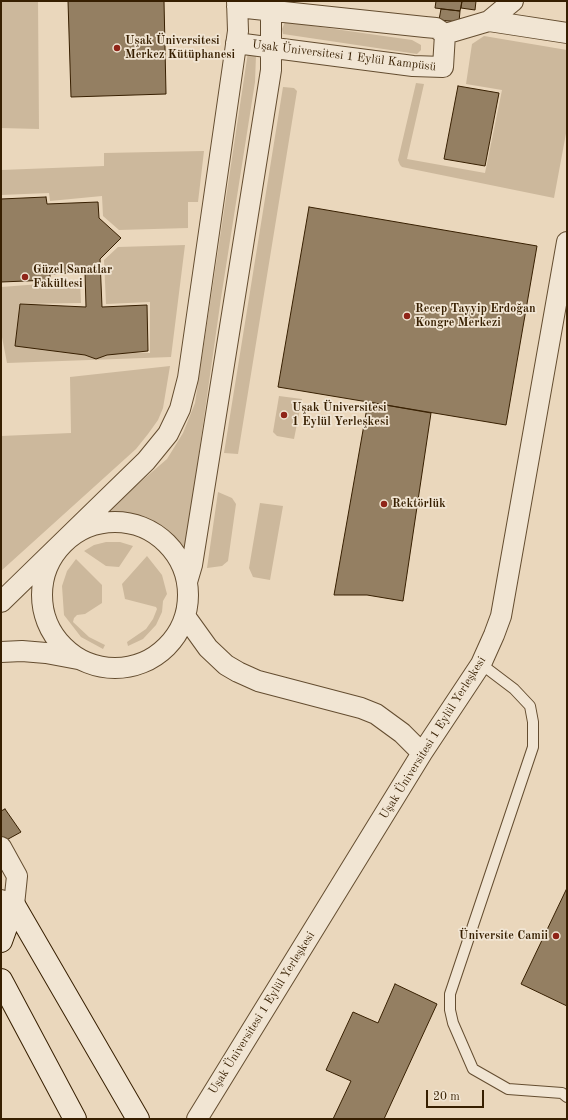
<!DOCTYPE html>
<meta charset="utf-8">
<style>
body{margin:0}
#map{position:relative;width:568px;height:1120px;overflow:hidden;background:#ead7bc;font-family:"Old Standard TT",serif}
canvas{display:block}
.frame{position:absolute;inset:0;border:2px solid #371f01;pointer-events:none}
.scale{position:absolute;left:426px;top:1090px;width:58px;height:18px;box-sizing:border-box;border:2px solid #371f01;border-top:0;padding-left:5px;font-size:12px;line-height:14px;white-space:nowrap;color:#371f01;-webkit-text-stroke:3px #f1e5d3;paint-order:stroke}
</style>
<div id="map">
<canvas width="568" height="1120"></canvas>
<div class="frame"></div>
<div class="scale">20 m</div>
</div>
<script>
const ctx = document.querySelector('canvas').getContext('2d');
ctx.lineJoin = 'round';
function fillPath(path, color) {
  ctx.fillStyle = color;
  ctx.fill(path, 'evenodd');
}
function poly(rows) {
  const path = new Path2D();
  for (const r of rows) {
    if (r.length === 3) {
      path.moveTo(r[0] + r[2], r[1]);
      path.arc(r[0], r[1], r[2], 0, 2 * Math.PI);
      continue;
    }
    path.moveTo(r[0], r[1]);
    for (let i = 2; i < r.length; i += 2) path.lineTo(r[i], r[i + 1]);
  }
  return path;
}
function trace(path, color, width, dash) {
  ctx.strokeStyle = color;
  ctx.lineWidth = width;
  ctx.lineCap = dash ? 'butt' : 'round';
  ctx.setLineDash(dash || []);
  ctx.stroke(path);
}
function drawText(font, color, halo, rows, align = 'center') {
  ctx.font = font + ' "Old Standard TT",serif';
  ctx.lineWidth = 3.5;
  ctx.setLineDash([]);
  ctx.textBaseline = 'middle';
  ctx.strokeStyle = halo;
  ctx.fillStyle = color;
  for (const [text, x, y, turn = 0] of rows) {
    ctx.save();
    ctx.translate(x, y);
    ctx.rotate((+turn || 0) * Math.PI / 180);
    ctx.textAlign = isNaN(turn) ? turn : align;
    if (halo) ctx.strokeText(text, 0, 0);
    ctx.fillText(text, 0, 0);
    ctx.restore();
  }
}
fillPath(poly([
 [1,1,38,1,39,129,1,128],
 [285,22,412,40,421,45,421,50,417,54,283,34,282,29],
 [484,36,567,50,567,128,554,198,402,167,400,165,398,160,416,83,424,84,407,159,485,173,502,90,466,84,472,44],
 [248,52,256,55,255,82,221,298,185,551,179,550,171,537,157,526,137,517,110,511,109,505,131,490,167,459,183,433,195,403],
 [283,87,294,88,297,91,238,454,224,453],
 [204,151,198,202,188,202,188,228,119,230,103,216,102,196,50,201,49,193,1,195,1,170,104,166,104,153],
 [185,245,171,357,7,363,1,332,1,287,80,281,81,303,20,304,15,346,150,353,150,302,106,304,104,260,118,247],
 [170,366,163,408,158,420,148,434,136,449,1,571,1,436,71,433,70,377],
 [279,396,302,399,294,439,277,436,273,432],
 [218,492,232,498,236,504,228,561,222,566,207,568],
 [260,503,283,506,270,580,253,577,249,568],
 [106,542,120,542,133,546,119,567,106,566,84,551,94,545],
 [147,556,162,575,167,594,163,601,162,612,156,625,143,639,128,646,127,642,146,629,153,619,157,609,156,607,125,599,122,584],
 [76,559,102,585,102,603,85,614,77,615,74,618,73,622,89,637,105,645,103,649,81,637,64,615,62,586,67,571]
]), '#ccb89c');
const building = poly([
 [68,1,164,1,166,94,71,97,68,1],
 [436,1,462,1,460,11,435,8,436,1],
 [462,1,476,1,475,10,461,8,462,1],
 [441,9,460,11,459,22,439,20,441,9],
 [458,86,499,93,485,166,444,159,458,86],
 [46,197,47,204,98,202,99,218,121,238,100,259,102,307,147,305,148,351,107,355,96,359,85,355,15,346,20,304,86,307,85,272,50,274,50,280,1,282,1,199,46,197],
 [309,207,537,246,506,425,278,387,309,207],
 [368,402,431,413,403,601,367,595,334,595,368,402],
 [5,809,21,832,1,843,1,811,5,809],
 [567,888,567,1006,521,984,567,888],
 [395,984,437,1004,384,1119,333,1119,351,1081,326,1070,353,1012,378,1023,395,984]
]);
fillPath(building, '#947f62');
trace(building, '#371f01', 1);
const lane = poly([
 [481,664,514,689,530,706,533,722,533,747,450,994,450,1010,453,1023,473,1069,508,1089,562,1093,567,1097]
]);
const street = poly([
 [237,7,425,27,436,28,445,34,489,21,567,33],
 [489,21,513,1],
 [236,43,413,66,443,67,445,34],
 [115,595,73],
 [187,582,192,565,207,471,271,70,271,1],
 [1,602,146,461,168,434,180,409,188,378,238,31,237,1],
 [185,616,208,648,226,665,238,672,258,681,361,708,376,714,402,733,422,753],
 [1,652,22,651,46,653,78,659],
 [1,847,17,876,14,905,1,900],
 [197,1119,422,753,481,664,494,635,501,616,567,242]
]);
const secondary = poly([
 [14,905,138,1119],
 [1,941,14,905],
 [1,980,75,1119]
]);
trace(lane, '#644d30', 12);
trace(street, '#644d30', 22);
trace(secondary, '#371f01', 24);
trace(lane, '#f1e5d3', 10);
trace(street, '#f1e5d3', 20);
trace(secondary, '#f1e5d3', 22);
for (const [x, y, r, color] of [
 [117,48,4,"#8f2418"],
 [25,277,4,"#8f2418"],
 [407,316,4,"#8f2418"],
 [284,415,4,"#8f2418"],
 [384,504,4,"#8f2418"],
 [556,936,4,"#8f2418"]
]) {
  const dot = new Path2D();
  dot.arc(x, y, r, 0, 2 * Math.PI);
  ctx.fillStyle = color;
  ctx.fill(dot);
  trace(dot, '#f1e5d3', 1.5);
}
drawText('bold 12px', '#371f01', '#f1e5d3', [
 ["Uşak Üniversitesi",125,41],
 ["Merkez Kütüphanesi",125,55],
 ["Güzel Sanatlar",33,270],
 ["Fakültesi",33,284],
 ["Recep Tayyip Erdoğan",415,309],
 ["Kongre Merkezi",415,323],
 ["Uşak Üniversitesi",292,408],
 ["1 Eylül Yerleşkesi",292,422],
 ["Rektörlük",392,504],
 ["Üniversite Camii",548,936,"right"]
], 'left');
drawText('12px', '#371f01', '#f1e5d3', [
 ["Uşak Üniversitesi 1 Eylül Kampüsü",344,56,7],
 ["Uşak Üniversitesi 1 Eylül Yerleşkesi",433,738,-58],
 ["Uşak Üniversitesi 1 Eylül Yerleşkesi",262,1013,-58]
]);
</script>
